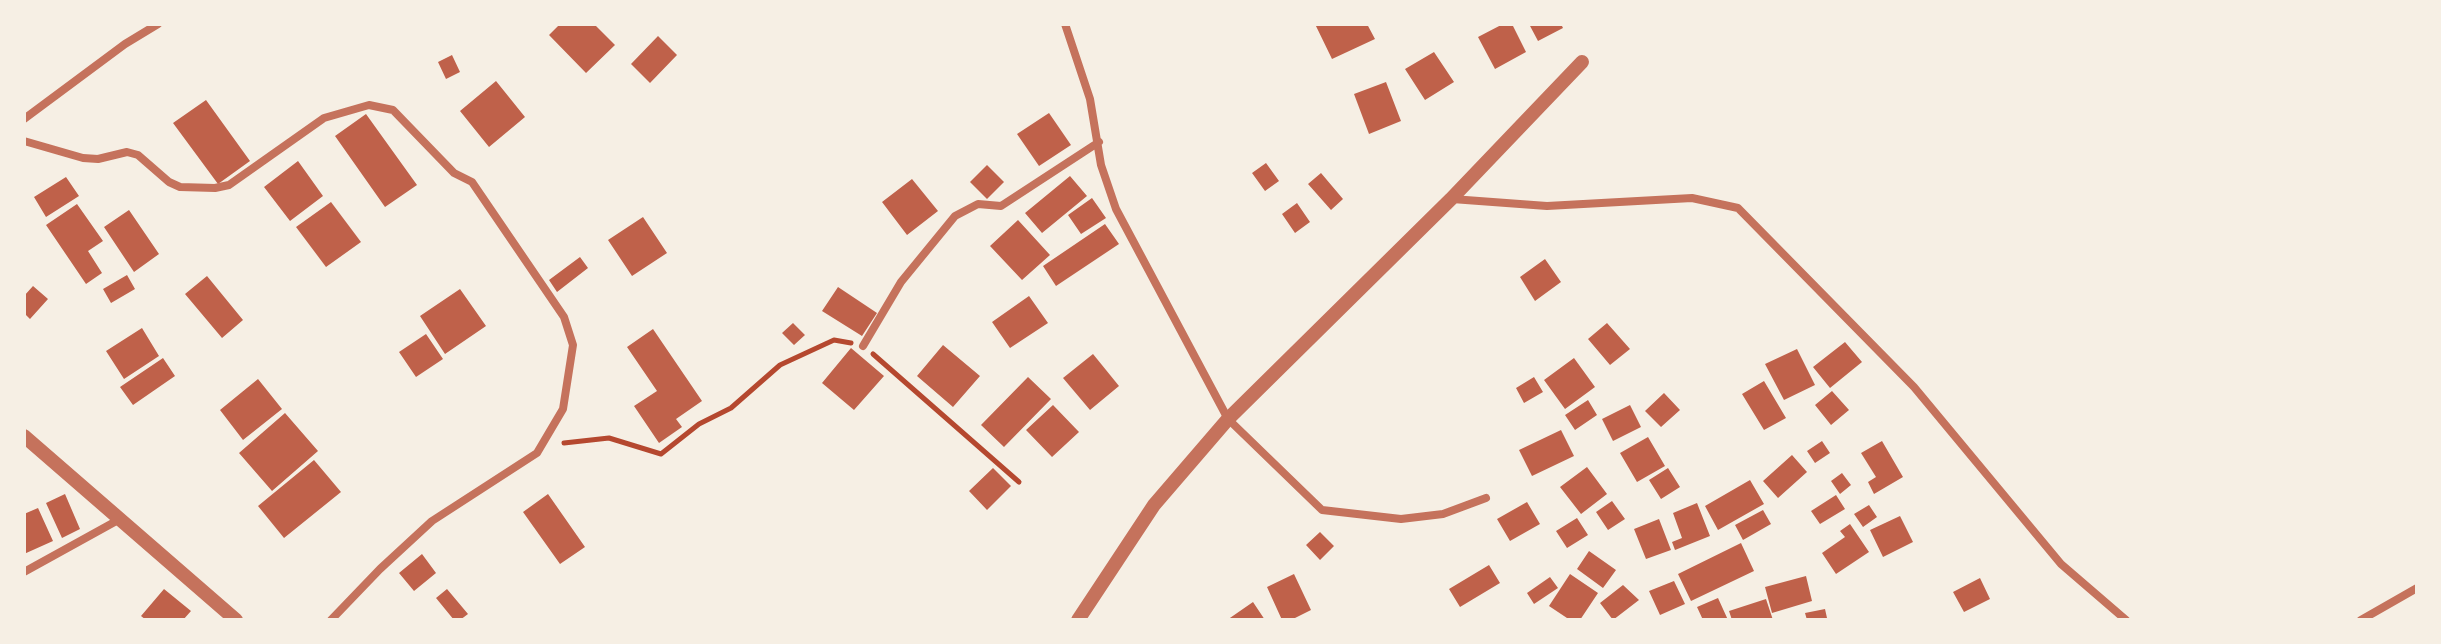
<!DOCTYPE html>
<style>
body{margin:0}
#map{position:relative;width:2441px;height:644px;overflow:hidden;background:#f6efe4;font-family:"Titillium Web",sans-serif}
canvas{display:block}
.frame{position:absolute;inset:0;border:26px solid #f6efe4;pointer-events:none}
</style>
<div id="map">
<canvas width="2441" height="644"></canvas>
<div class="frame"></div>
</div>
<script>
const ctx = document.querySelector('canvas').getContext('2d');
ctx.lineJoin = 'round';
function fillPath(path, color) {
  ctx.fillStyle = color;
  ctx.fill(path, 'evenodd');
}
function poly(rows) {
  const path = new Path2D();
  for (const r of rows) {
    path.moveTo(r[0], r[1]);
    for (let i = 2; i < r.length; i += 2) path.lineTo(r[i], r[i + 1]);
  }
  return path;
}
function trace(path, color, width, dash) {
  ctx.strokeStyle = color;
  ctx.lineWidth = width;
  ctx.lineCap = dash ? 'butt' : 'round';
  ctx.setLineDash(dash || []);
  ctx.stroke(path);
}
fillPath(poly([
 [560,24,594,24,615,45,586,73,549,35],
 [1315,24,1367,24,1375,39,1332,59],
 [1503,24,1512,24,1526,52,1495,69,1478,37],
 [1529,24,1561,24,1563,28,1538,41],
 [658,36,677,55,650,83,631,64],
 [1434,52,1454,82,1425,100,1405,69],
 [452,55,460,72,446,79,438,62],
 [496,81,525,117,489,147,460,111],
 [1386,82,1401,121,1369,134,1354,94],
 [206,100,250,161,218,184,173,123],
 [1049,113,1071,145,1039,166,1017,134],
 [366,114,417,185,385,207,335,136],
 [298,161,323,196,290,221,264,187],
 [1266,163,1279,181,1265,191,1252,173],
 [987,165,1004,182,987,199,970,182],
 [1321,173,1343,199,1331,210,1308,184],
 [1070,176,1087,196,1042,233,1025,213],
 [66,177,79,196,46,217,34,197],
 [912,179,938,211,907,235,882,202],
 [1092,198,1106,218,1081,234,1068,215],
 [331,202,361,242,326,267,296,227],
 [1297,203,1310,222,1295,233,1282,214],
 [77,204,103,241,88,251,102,273,86,284,46,225],
 [129,210,159,254,134,272,104,227],
 [643,217,667,253,632,276,608,240],
 [1018,220,1050,255,1022,280,990,246],
 [1105,224,1119,244,1056,286,1043,266],
 [580,257,588,268,557,292,549,280],
 [1545,259,1561,282,1535,301,1520,277],
 [127,275,135,289,111,303,103,289],
 [207,276,243,320,222,338,185,294],
 [33,286,48,299,30,319,24,313,24,296],
 [838,287,877,313,862,336,822,311],
 [460,289,486,326,445,354,420,316],
 [1029,296,1048,323,1010,348,992,322],
 [793,323,805,335,794,345,782,333],
 [1607,323,1630,349,1610,365,1588,339],
 [142,328,159,356,124,379,106,351],
 [653,329,702,401,676,419,682,427,659,443,634,406,657,391,627,347],
 [426,334,443,359,416,377,399,352],
 [1845,342,1862,362,1830,388,1813,367],
 [943,345,980,376,953,407,917,376],
 [851,348,884,376,854,410,822,383],
 [1797,349,1815,385,1784,400,1765,364],
 [1093,354,1119,386,1090,410,1063,378],
 [163,358,175,376,133,405,120,387],
 [1574,358,1595,387,1565,409,1544,380],
 [1028,377,1051,399,1004,447,981,425],
 [1534,377,1543,392,1524,403,1516,388],
 [258,379,282,409,243,440,220,410],
 [1764,381,1786,418,1764,430,1742,394],
 [1832,391,1849,410,1831,425,1815,405],
 [1664,393,1680,410,1661,427,1645,411],
 [1588,400,1597,415,1575,430,1565,415],
 [1053,405,1079,432,1052,457,1026,430],
 [1630,405,1641,427,1613,441,1602,419],
 [285,413,318,451,272,491,239,453],
 [1561,430,1574,456,1532,476,1519,450],
 [1648,437,1665,466,1637,482,1620,453],
 [1822,441,1830,453,1815,463,1807,451],
 [1882,441,1903,477,1874,494,1868,482,1876,477,1861,453],
 [1792,455,1807,472,1778,498,1763,481],
 [314,460,341,492,284,538,258,506],
 [1587,467,1607,494,1581,514,1560,487],
 [993,468,1011,486,987,510,969,491],
 [1668,468,1680,487,1661,499,1649,480],
 [1842,473,1851,485,1840,494,1831,481],
 [1750,480,1764,504,1718,530,1705,506],
 [65,494,80,529,62,538,46,503],
 [548,494,585,547,560,564,523,512],
 [1836,495,1845,509,1820,524,1811,511],
 [1612,501,1625,519,1608,530,1596,512],
 [1527,502,1540,524,1510,541,1497,519],
 [1697,503,1710,536,1675,550,1672,542,1682,538,1673,513],
 [1869,505,1877,517,1863,527,1854,514],
 [38,508,53,541,24,554,24,514],
 [1763,510,1771,524,1743,540,1735,525],
 [1900,516,1913,542,1883,557,1870,530],
 [1577,518,1588,535,1567,548,1556,531],
 [1659,519,1671,550,1646,559,1634,529],
 [1850,524,1869,552,1836,574,1822,553,1845,537,1840,531],
 [1320,532,1334,546,1320,560,1306,545],
 [1741,543,1754,571,1691,601,1678,574],
 [1589,551,1616,570,1603,588,1577,569],
 [422,554,436,573,414,591,399,573],
 [1489,565,1500,583,1460,607,1449,589],
 [1294,574,1311,610,1291,620,1282,620,1267,587],
 [1570,574,1598,593,1580,620,1570,620,1549,606],
 [1806,576,1812,601,1772,613,1765,587],
 [1550,577,1558,588,1534,604,1527,593],
 [1980,578,1990,599,1964,612,1953,592],
 [1674,581,1685,604,1660,615,1649,591],
 [1623,585,1639,600,1613,620,1600,603],
 [164,589,191,611,183,620,146,620,141,616],
 [447,589,468,614,460,620,454,620,436,598],
 [1718,598,1728,620,1703,620,1697,607],
 [1766,599,1773,620,1732,620,1729,611],
 [1253,602,1265,620,1227,620],
 [1825,609,1827,618,1807,620,1805,613]
]), '#bf614a');
trace(poly([
 [873,354,1019,482],
 [564,443,609,438,661,454,699,424,731,408,780,365,834,340,851,343]
]), '#b5482f', 5);
trace(poly([
 [1065,24,1090,99,1101,165,1116,209,1228,419,1322,510,1401,519,1443,514,1486,498],
 [24,119,125,44,158,24],
 [24,141,83,158,98,159,127,152,138,155,169,182,180,187,215,188,229,185,324,118,369,105,393,110,454,173,472,182,564,317,573,345,563,409,537,453,432,521,380,569,331,620],
 [1452,199,1547,206,1692,198,1738,208,1914,387,2061,564,2126,620],
 [863,346,901,282,955,216,978,204,1001,206,1099,142],
 [24,572,120,519],
 [2361,620,2417,588]
]), '#c5725c', 8);
trace(poly([
 [24,436,236,620],
 [1078,620,1154,505,1228,419,1451,199,1582,62]
]), '#c5725c', 14);
</script>
